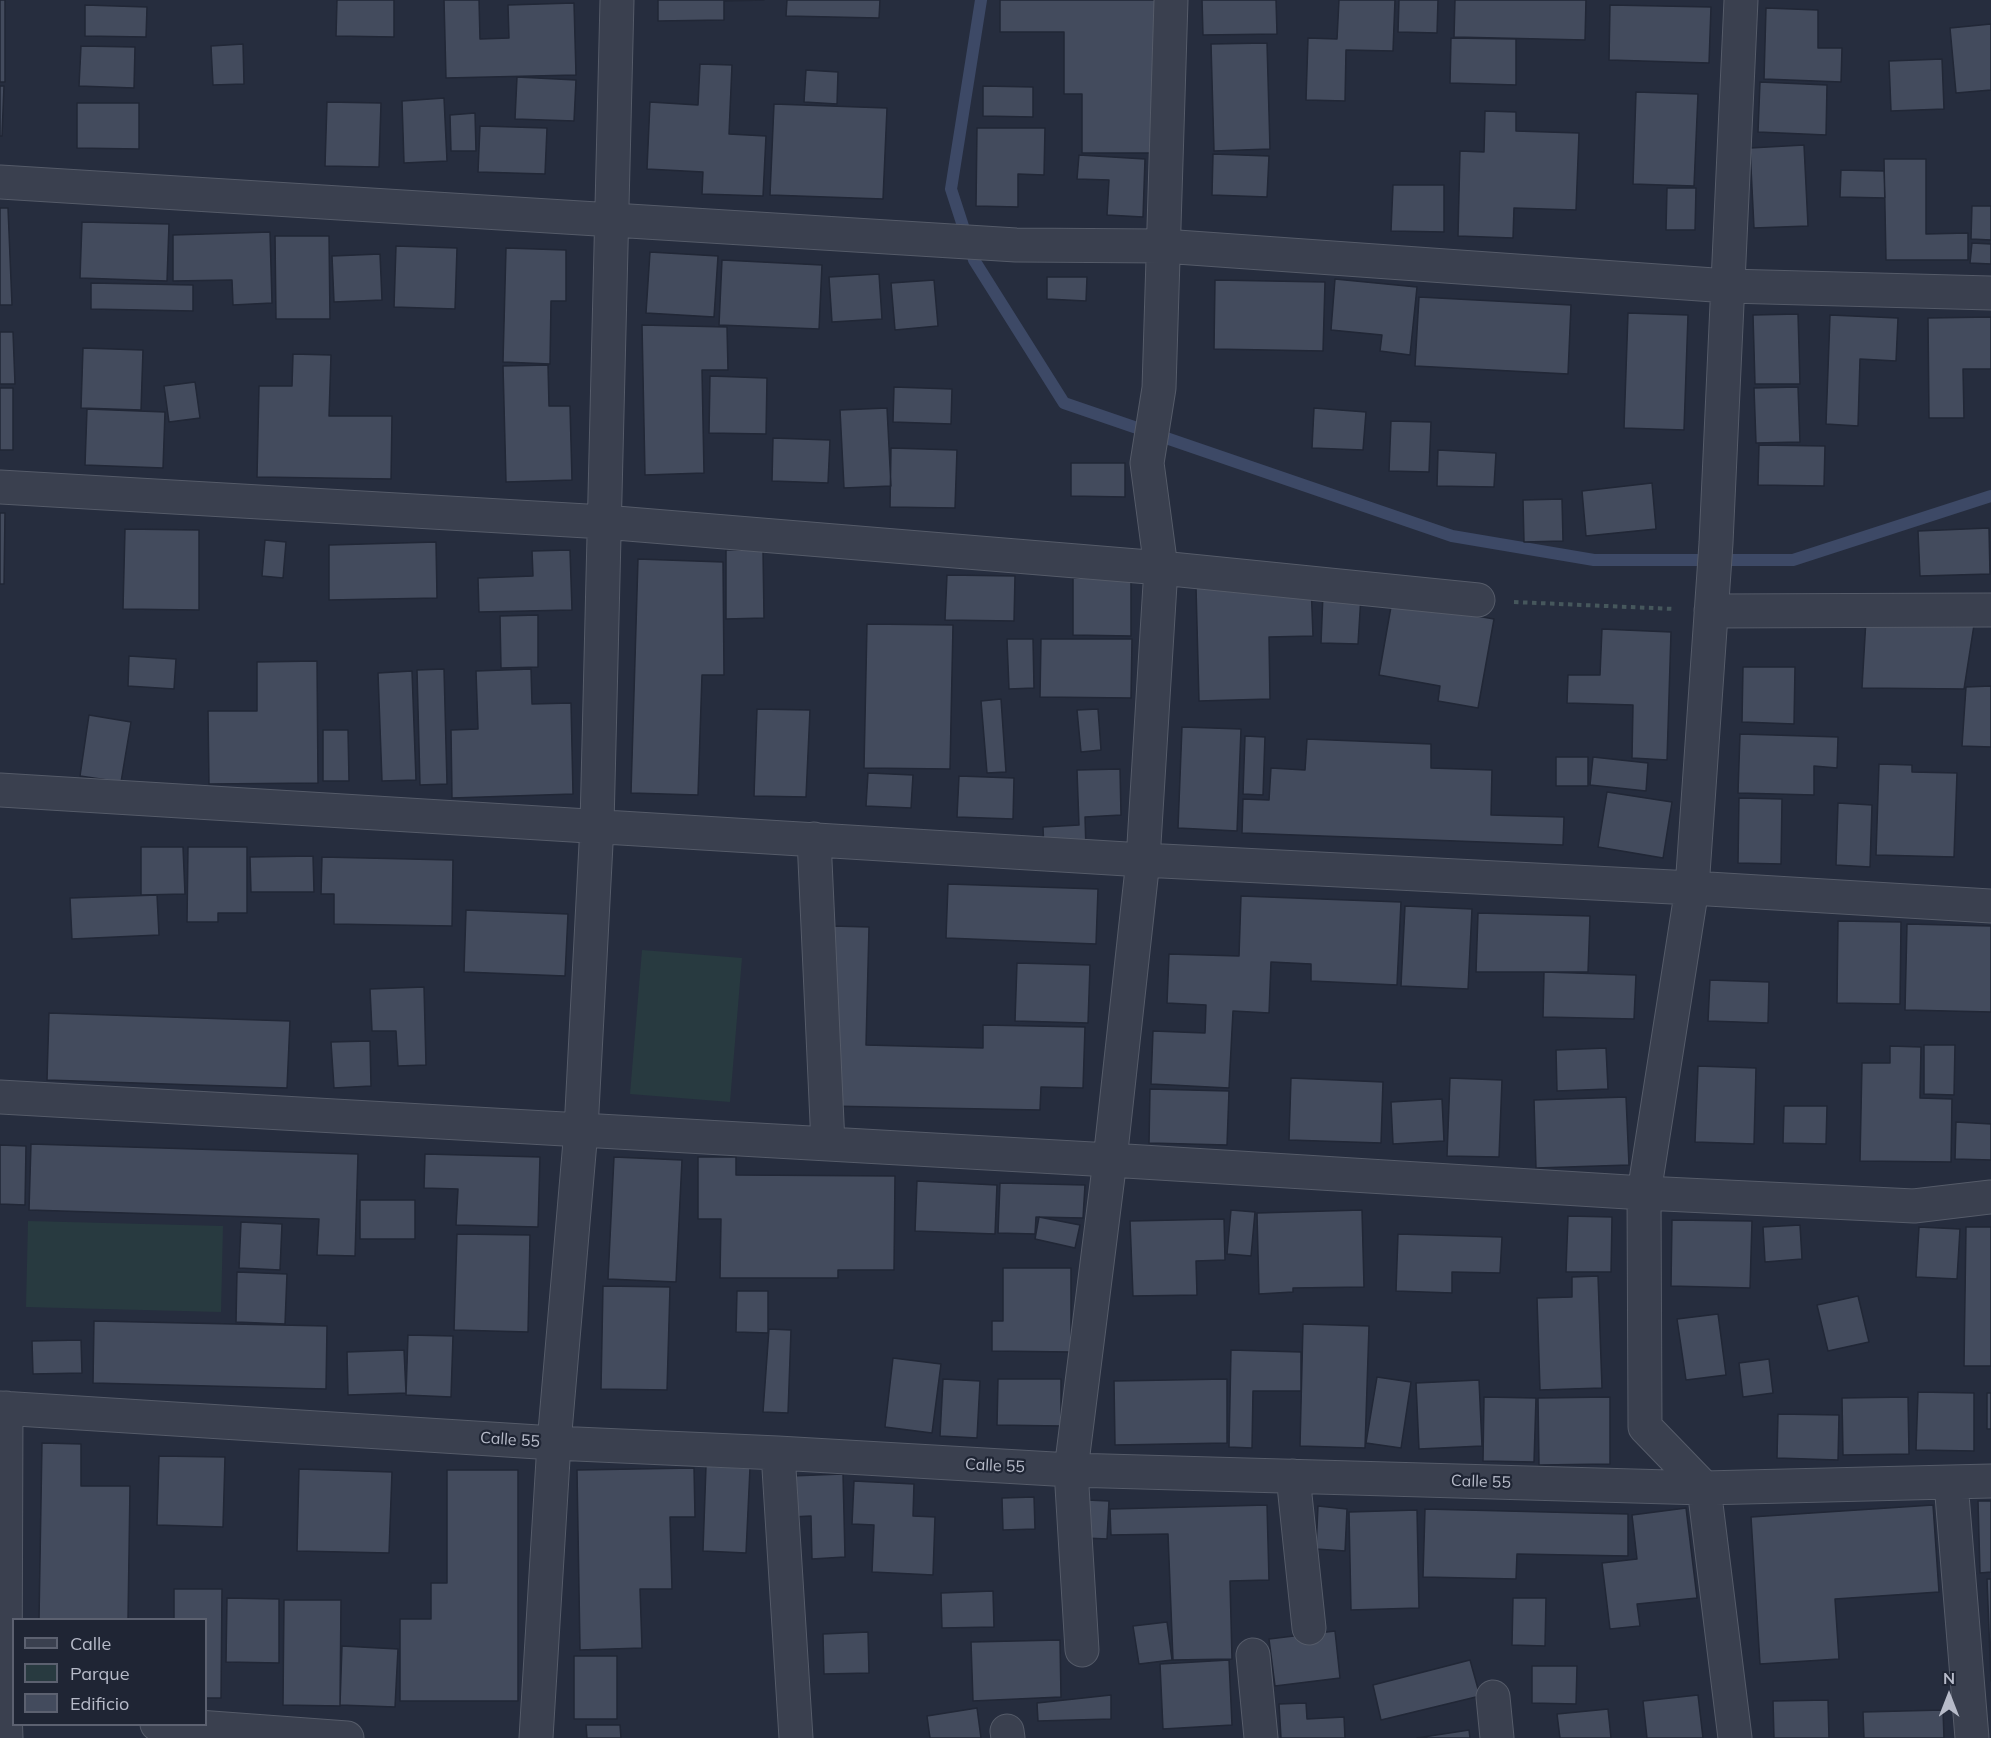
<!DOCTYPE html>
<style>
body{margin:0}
#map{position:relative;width:1991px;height:1738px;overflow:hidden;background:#262d3e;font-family:Mulish,sans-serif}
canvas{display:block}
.legend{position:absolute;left:12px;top:1618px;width:195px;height:108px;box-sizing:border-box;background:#1f2534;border:2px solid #5c6170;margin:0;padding:8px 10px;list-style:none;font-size:18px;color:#b7bbc9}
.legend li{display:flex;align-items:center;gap:12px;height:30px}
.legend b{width:30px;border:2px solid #5c6170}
.north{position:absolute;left:1919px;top:1666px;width:60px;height:60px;-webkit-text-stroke:4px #1f2534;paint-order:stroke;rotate:0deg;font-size:16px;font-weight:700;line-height:24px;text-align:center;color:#b7bbc9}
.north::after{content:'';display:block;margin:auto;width:21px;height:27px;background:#b7bbc9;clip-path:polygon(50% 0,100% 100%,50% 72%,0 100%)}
</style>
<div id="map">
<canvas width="1991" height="1738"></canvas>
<ul class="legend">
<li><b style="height:8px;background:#3a404f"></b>Calle</li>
<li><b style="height:16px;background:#283a40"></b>Parque</li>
<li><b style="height:16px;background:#434b5d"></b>Edificio</li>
</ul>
<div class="north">N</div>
</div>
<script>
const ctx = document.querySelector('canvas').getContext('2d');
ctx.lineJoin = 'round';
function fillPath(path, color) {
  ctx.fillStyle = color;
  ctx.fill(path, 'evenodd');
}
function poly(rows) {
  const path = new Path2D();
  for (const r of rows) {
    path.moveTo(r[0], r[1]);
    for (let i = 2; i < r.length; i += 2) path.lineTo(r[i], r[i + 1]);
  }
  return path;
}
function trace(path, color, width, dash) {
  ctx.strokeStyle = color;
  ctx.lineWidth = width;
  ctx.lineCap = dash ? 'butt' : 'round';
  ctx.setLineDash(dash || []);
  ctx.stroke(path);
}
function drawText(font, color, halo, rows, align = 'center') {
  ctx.font = font + ' Mulish,sans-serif';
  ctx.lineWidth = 4.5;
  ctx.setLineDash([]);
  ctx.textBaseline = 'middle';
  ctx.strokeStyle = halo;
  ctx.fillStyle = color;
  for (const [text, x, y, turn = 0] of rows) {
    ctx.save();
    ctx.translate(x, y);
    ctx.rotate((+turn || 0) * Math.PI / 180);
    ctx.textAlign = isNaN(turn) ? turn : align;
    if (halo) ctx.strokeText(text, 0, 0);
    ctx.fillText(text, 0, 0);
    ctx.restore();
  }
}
fillPath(poly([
 [642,950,742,958,730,1102,630,1094],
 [28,1221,223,1226,221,1312,26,1307]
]), '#283a40');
trace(poly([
 [981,0,951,189,974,260,1064,403,1452,536,1594,560,1793,560,1991,496]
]), '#3d4966', 12);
const building = poly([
 [0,0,5,0,5,82,0,82,0,0],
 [337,0,394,0,394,37,336,36,337,0],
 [444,0,479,0,480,39,509,38,508,5,574,3,576,75,446,78,444,0],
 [658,0,764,0,724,1,724,20,658,21,658,0],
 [787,0,880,0,879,18,786,16,787,0],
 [1000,0,1166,0,1166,153,1082,153,1082,94,1064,94,1064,32,1000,32,1000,0],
 [1202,0,1276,0,1277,34,1203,35,1202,0],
 [1339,0,1395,0,1393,51,1346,50,1345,101,1306,100,1308,38,1337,39,1339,0],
 [1399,0,1438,0,1437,33,1398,32,1399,0],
 [1455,0,1586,0,1585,40,1454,37,1455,0],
 [85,5,147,7,146,37,85,36,85,5],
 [1610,5,1711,7,1709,63,1609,60,1610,5],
 [1766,8,1818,10,1818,48,1842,48,1841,82,1764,79,1766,8],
 [1991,24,1991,90,1956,93,1950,28,1991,24],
 [1451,38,1516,39,1516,85,1450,83,1451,38],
 [1267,43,1270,149,1214,151,1211,44,1267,43],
 [243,44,244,84,213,85,211,46,243,44],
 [81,46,135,47,134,88,79,86,81,46],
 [1942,59,1944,109,1891,111,1889,61,1942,59],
 [700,64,732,65,729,134,766,136,763,196,702,194,703,172,647,169,650,102,698,105,700,64],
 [806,70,838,72,837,104,804,102,806,70],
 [517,77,576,80,574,121,515,119,517,77],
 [1760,82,1827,85,1826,135,1758,132,1760,82],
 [0,86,4,86,2,136,0,136,0,86],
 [983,86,1033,87,1033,117,983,116,983,86],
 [1636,92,1698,94,1694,186,1633,184,1636,92],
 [444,98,447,161,404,163,402,101,444,98],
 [327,102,381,103,379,167,325,166,327,102],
 [77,103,139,103,139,149,77,148,77,103],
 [774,104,887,108,883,199,770,195,774,104],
 [1485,111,1516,112,1516,131,1579,133,1576,210,1514,208,1513,238,1458,236,1460,151,1484,152,1485,111],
 [475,113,476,151,451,151,450,115,475,113],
 [480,126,547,128,545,174,478,172,480,126],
 [977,128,1045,128,1044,175,1018,174,1018,207,976,206,977,128],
 [1804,145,1808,226,1754,228,1750,148,1804,145],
 [1213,154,1269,156,1267,197,1212,195,1213,154],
 [1079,155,1145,159,1143,217,1107,215,1109,180,1077,179,1079,155],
 [1884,159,1926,159,1926,234,1968,233,1968,260,1886,260,1884,159],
 [1841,170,1884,171,1885,198,1840,197,1841,170],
 [1393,185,1444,185,1444,232,1391,231,1393,185],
 [1667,188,1696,188,1695,230,1666,230,1667,188],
 [1972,206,1991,206,1991,240,1971,239,1972,206],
 [0,208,8,208,12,305,0,305,0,208],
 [82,222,169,224,167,281,80,278,82,222],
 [270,232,272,303,233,305,232,280,173,281,173,235,270,232],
 [275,236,329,236,330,319,276,319,275,236],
 [1972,243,1991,244,1991,264,1970,263,1972,243],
 [396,246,457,248,455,309,394,307,396,246],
 [506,248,566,250,566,301,551,301,550,364,503,362,506,248],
 [650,252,718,256,714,317,646,313,650,252],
 [380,254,382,300,334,302,332,256,380,254],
 [722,260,822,265,819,329,719,325,722,260],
 [879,274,882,319,832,322,829,277,879,274],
 [1047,277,1087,277,1086,301,1047,299,1047,277],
 [1335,279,1417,287,1410,355,1380,351,1382,335,1331,330,1335,279],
 [934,280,938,326,895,330,891,283,934,280],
 [1215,280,1325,282,1323,351,1214,349,1215,280],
 [91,283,193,285,193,311,91,309,91,283],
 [1419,297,1571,305,1568,374,1415,366,1419,297],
 [1628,313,1688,315,1684,430,1624,428,1628,313],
 [1798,314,1800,384,1755,384,1753,315,1798,314],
 [1830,315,1898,318,1896,361,1860,359,1858,426,1826,424,1830,315],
 [1991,317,1991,369,1963,369,1964,418,1929,418,1928,318,1991,317],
 [642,325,727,327,728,370,702,370,704,473,645,475,642,325],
 [0,332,13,332,15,384,0,384,0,332],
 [83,348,143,350,141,410,81,408,83,348],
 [293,354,331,355,329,416,392,416,391,479,257,477,259,386,292,386,293,354],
 [548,365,549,406,570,406,572,480,506,482,503,366,548,365],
 [710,376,767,378,766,434,709,433,710,376],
 [195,382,200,418,169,422,164,386,195,382],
 [894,387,952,389,951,424,893,422,894,387],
 [1798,387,1800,442,1756,443,1754,388,1798,387],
 [0,388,13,388,13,450,0,450,0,388],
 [887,408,891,486,844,488,840,410,887,408],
 [1314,408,1366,412,1363,450,1312,448,1314,408],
 [87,409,165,412,163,468,85,465,87,409],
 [1391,421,1431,422,1429,472,1389,471,1391,421],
 [773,438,830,440,828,483,772,481,773,438],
 [1759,445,1825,446,1824,486,1758,485,1759,445],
 [891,448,957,450,955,508,890,507,891,448],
 [1438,450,1496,453,1494,487,1437,486,1438,450],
 [1071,463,1125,463,1125,497,1071,496,1071,463],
 [1652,483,1656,529,1586,536,1582,491,1652,483],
 [1562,499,1563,541,1524,542,1523,500,1562,499],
 [0,513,5,513,4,584,0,584,0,513],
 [1989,528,1990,574,1920,576,1918,531,1989,528],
 [125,529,199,530,199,610,123,609,125,529],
 [265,540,286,542,283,578,262,576,265,540],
 [436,542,437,598,329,600,329,545,436,542],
 [570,550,572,610,479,612,478,578,533,576,532,551,570,550],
 [726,550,763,550,764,618,726,619,726,550],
 [638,559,723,562,724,675,702,675,698,795,631,793,638,559],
 [947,575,1015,576,1014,621,945,620,947,575],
 [1073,578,1131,579,1131,636,1073,635,1073,578],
 [1311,584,1313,636,1269,637,1270,699,1199,701,1196,587,1311,584],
 [1323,594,1361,596,1358,644,1321,643,1323,594],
 [1392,601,1494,619,1478,708,1438,701,1440,686,1379,675,1392,601],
 [538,615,538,667,501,668,500,616,538,615],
 [1866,619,1974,625,1964,689,1862,688,1866,619],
 [867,624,953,625,950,769,864,768,867,624],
 [1602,629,1671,632,1667,760,1632,758,1633,705,1567,703,1568,675,1600,675,1602,629],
 [1007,639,1033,639,1034,688,1009,689,1007,639],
 [1041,639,1132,639,1131,698,1040,697,1041,639],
 [129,656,176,659,174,689,128,686,129,656],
 [317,661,318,783,209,784,208,711,257,711,257,662,317,661],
 [1743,667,1795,667,1794,724,1742,722,1743,667],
 [444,669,447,784,420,785,417,670,444,669],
 [531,669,532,704,571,703,573,794,452,798,451,730,478,729,476,671,531,669],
 [412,671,416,780,382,781,378,673,412,671],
 [1991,686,1991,747,1962,746,1966,687,1991,686],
 [1001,699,1006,772,987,773,981,701,1001,699],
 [757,709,810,710,806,797,754,796,757,709],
 [1098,709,1101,750,1081,752,1077,710,1098,709],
 [89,715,131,722,121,782,80,776,89,715],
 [1182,727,1241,729,1237,831,1178,828,1182,727],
 [323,730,348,730,349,781,323,781,323,730],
 [1740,734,1838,737,1837,768,1814,766,1814,795,1738,793,1740,734],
 [1245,736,1265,737,1263,795,1243,794,1245,736],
 [1307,739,1431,744,1431,768,1492,770,1491,815,1564,817,1563,845,1242,833,1243,799,1269,800,1271,768,1305,770,1307,739],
 [1556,757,1588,757,1588,786,1556,786,1556,757],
 [1593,757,1648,763,1646,791,1590,785,1593,757],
 [1879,764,1912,765,1912,772,1957,773,1954,857,1876,855,1879,764],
 [1120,769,1121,815,1085,817,1086,850,1044,852,1043,827,1079,825,1077,770,1120,769],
 [868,773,913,775,911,808,866,806,868,773],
 [959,776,1014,778,1013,819,957,817,959,776],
 [1607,792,1672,802,1663,858,1598,847,1607,792],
 [1739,798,1782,799,1781,864,1738,863,1739,798],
 [1838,803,1872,805,1870,867,1836,865,1838,803],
 [141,847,183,847,185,894,141,895,141,847],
 [188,847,247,847,247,913,218,913,218,922,187,922,188,847],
 [313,856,314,892,251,892,250,857,313,856],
 [322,857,453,860,452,926,334,924,334,894,321,894,322,857],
 [948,884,1098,889,1096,944,946,938,948,884],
 [157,895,159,935,72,939,70,898,157,895],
 [1241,896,1401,902,1397,985,1311,981,1311,964,1271,962,1269,1013,1233,1011,1229,1088,1151,1084,1153,1031,1205,1033,1206,1005,1167,1003,1169,954,1239,956,1241,896],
 [1405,906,1472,909,1468,989,1401,986,1405,906],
 [466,910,568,914,565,976,464,972,466,910],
 [1478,913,1590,916,1588,972,1476,972,1478,913],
 [1838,921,1901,922,1900,1004,1837,1003,1838,921],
 [1907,924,1991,926,1991,1012,1905,1010,1907,924],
 [832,926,869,927,866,1045,983,1048,983,1025,1085,1027,1083,1088,1041,1087,1040,1110,827,1106,832,926],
 [1017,963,1090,965,1088,1023,1015,1021,1017,963],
 [1544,972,1636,975,1634,1019,1543,1017,1544,972],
 [1710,980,1769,982,1768,1023,1708,1021,1710,980],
 [424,987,426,1065,398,1066,396,1031,372,1031,370,989,424,987],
 [49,1013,290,1021,287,1088,47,1080,49,1013],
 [370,1041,371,1086,334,1088,331,1042,370,1041],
 [1924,1045,1955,1045,1954,1095,1924,1094,1924,1045],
 [1890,1046,1921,1047,1920,1098,1952,1099,1951,1162,1860,1161,1862,1063,1890,1063,1890,1046],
 [1606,1048,1608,1089,1557,1091,1556,1050,1606,1048],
 [1698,1066,1756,1068,1754,1144,1695,1142,1698,1066],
 [1291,1078,1383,1082,1381,1143,1289,1140,1291,1078],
 [1450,1078,1502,1080,1499,1157,1447,1156,1450,1078],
 [1150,1089,1229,1091,1227,1145,1149,1143,1150,1089],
 [1626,1097,1629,1165,1536,1168,1534,1100,1626,1097],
 [1442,1099,1444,1141,1393,1144,1391,1102,1442,1099],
 [1784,1106,1827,1106,1826,1144,1783,1143,1784,1106],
 [1956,1122,1991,1124,1991,1160,1955,1159,1956,1122],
 [31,1144,358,1154,355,1256,317,1255,319,1219,29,1210,31,1144],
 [0,1145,26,1146,25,1205,0,1204,0,1145],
 [425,1154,540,1157,538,1227,456,1225,458,1189,424,1188,425,1154],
 [614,1157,682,1160,676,1282,608,1279,614,1157],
 [698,1157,736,1157,736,1175,895,1176,894,1270,838,1270,838,1278,720,1278,721,1219,698,1219,698,1157],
 [917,1181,997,1185,995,1234,915,1231,917,1181],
 [1000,1183,1085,1185,1083,1218,1036,1217,1035,1234,998,1233,1000,1183],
 [360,1200,415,1200,415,1239,360,1239,360,1200],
 [1231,1210,1255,1212,1251,1256,1227,1254,1231,1210],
 [1362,1210,1364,1287,1293,1288,1293,1292,1259,1294,1257,1213,1362,1210],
 [1568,1216,1612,1217,1611,1272,1566,1272,1568,1216],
 [1039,1217,1080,1225,1075,1248,1035,1239,1039,1217],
 [1224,1219,1225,1260,1196,1261,1197,1295,1133,1296,1130,1221,1224,1219],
 [1672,1220,1752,1221,1750,1288,1671,1286,1672,1220],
 [241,1222,282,1224,280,1270,239,1268,241,1222],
 [1800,1225,1802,1259,1765,1262,1763,1227,1800,1225],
 [1919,1227,1960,1229,1957,1279,1916,1277,1919,1227],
 [1966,1227,1991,1227,1991,1366,1964,1366,1966,1227],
 [457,1234,530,1235,528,1332,454,1330,457,1234],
 [1398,1234,1502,1237,1500,1273,1452,1272,1452,1293,1396,1291,1398,1234],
 [1003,1268,1071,1268,1071,1352,992,1351,992,1321,1003,1321,1003,1268],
 [237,1272,287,1274,285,1324,236,1322,237,1272],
 [1598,1276,1602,1388,1540,1390,1537,1298,1572,1297,1572,1277,1598,1276],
 [603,1286,670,1287,667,1390,601,1389,603,1286],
 [737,1291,768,1291,768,1333,736,1332,737,1291],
 [1858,1296,1869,1342,1828,1351,1817,1305,1858,1296],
 [1718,1314,1726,1375,1686,1380,1677,1319,1718,1314],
 [94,1321,327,1326,326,1389,93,1383,94,1321],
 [1303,1324,1369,1326,1365,1448,1300,1446,1303,1324],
 [769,1329,791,1330,788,1413,763,1412,769,1329],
 [408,1335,453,1336,451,1397,406,1395,408,1335],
 [81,1340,82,1373,33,1374,32,1341,81,1340],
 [404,1350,406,1393,348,1395,347,1352,404,1350],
 [1231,1350,1301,1352,1301,1391,1253,1391,1252,1448,1229,1447,1231,1350],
 [893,1358,941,1364,932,1433,885,1427,893,1358],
 [1769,1359,1773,1393,1743,1397,1739,1363,1769,1359],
 [1377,1377,1411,1382,1401,1448,1366,1443,1377,1377],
 [943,1379,980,1381,977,1438,940,1436,943,1379],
 [998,1379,1061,1379,1061,1426,997,1425,998,1379],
 [1227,1379,1227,1443,1115,1445,1114,1381,1227,1379],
 [1479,1380,1482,1446,1419,1449,1416,1383,1479,1380],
 [1918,1392,1974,1393,1974,1451,1916,1450,1918,1392],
 [1987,1393,1991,1393,1991,1429,1987,1429,1987,1393],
 [1484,1397,1536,1398,1534,1462,1483,1461,1484,1397],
 [1610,1397,1610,1464,1539,1465,1538,1398,1610,1397],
 [1908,1397,1909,1454,1843,1455,1842,1398,1908,1397],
 [1778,1414,1839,1415,1838,1460,1777,1458,1778,1414],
 [42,1443,81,1444,81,1486,130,1486,128,1620,39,1620,42,1443],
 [159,1456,225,1457,223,1527,157,1525,159,1456],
 [706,1466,750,1468,746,1553,703,1551,706,1466],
 [694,1468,695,1517,670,1517,672,1589,640,1589,642,1648,580,1650,577,1470,694,1468],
 [299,1469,392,1472,389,1553,297,1551,299,1469],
 [447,1470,518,1470,518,1701,400,1701,400,1619,431,1619,431,1583,447,1583,447,1470],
 [843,1474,845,1557,812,1559,811,1516,791,1517,790,1476,843,1474],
 [854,1481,914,1484,913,1516,935,1517,933,1575,872,1572,874,1525,852,1524,854,1481],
 [1034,1497,1035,1529,1003,1530,1002,1498,1034,1497],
 [1087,1500,1109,1501,1107,1539,1085,1538,1087,1500],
 [1978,1501,1991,1501,1991,1572,1980,1573,1978,1501],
 [1267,1505,1269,1580,1230,1581,1232,1659,1173,1660,1168,1534,1111,1535,1110,1509,1267,1505],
 [1933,1505,1939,1592,1835,1599,1839,1659,1760,1664,1751,1517,1933,1505],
 [1318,1506,1347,1509,1345,1551,1316,1549,1318,1506],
 [1686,1508,1697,1598,1637,1604,1640,1626,1610,1629,1602,1563,1637,1559,1632,1515,1686,1508],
 [1425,1509,1628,1514,1628,1556,1517,1554,1516,1579,1423,1577,1425,1509],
 [1417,1510,1419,1608,1351,1610,1349,1512,1417,1510],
 [1987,1579,1991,1579,1991,1681,1987,1579],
 [174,1589,222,1589,221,1698,206,1698,206,1620,174,1620,174,1589],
 [993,1591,994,1627,942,1628,941,1593,993,1591],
 [227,1598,279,1599,279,1663,226,1662,227,1598],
 [1513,1598,1546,1598,1545,1646,1512,1645,1513,1598],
 [284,1600,341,1600,340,1706,283,1705,284,1600],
 [1167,1622,1172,1660,1139,1664,1133,1626,1167,1622],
 [1335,1631,1340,1678,1275,1686,1269,1639,1335,1631],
 [868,1632,869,1673,824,1674,823,1634,868,1632],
 [1060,1640,1061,1697,973,1701,971,1642,1060,1640],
 [342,1646,398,1649,395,1707,340,1705,342,1646],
 [574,1656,617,1656,617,1719,574,1719,574,1656],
 [1229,1660,1232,1725,1163,1729,1160,1664,1229,1660],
 [1470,1660,1480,1696,1381,1720,1373,1685,1470,1660],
 [1532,1666,1577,1666,1576,1704,1532,1703,1532,1666],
 [1111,1695,1111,1719,1038,1721,1037,1703,1111,1695],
 [1698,1695,1703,1738,1647,1738,1643,1701,1698,1695],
 [1828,1700,1829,1738,1774,1738,1773,1701,1828,1700],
 [1306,1703,1307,1719,1344,1717,1345,1738,1281,1738,1279,1704,1306,1703],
 [977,1708,981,1738,930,1738,927,1716,977,1708],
 [1608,1709,1611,1738,1560,1738,1557,1714,1608,1709],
 [1943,1710,1944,1738,1864,1738,1863,1712,1943,1710],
 [586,1725,620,1725,621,1738,587,1738,586,1725],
 [1469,1730,1470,1738,1417,1738,1469,1730]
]);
fillPath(building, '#434b5d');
trace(building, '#212736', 1.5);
const street = poly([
 [0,182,1016,245,1163,246,1728,286,1991,293],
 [0,487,604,522,1161,568,1478,600],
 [1711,611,1991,610],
 [0,790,1143,860,1692,888,1991,906],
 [814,839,828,1144],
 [0,1097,1110,1160,1644,1193,1914,1206,1991,1197],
 [0,1408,554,1443,778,1453,1071,1470,1704,1488,1991,1481],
 [6,1408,5,1712,6,1738],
 [778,1453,796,1738],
 [1293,1476,1309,1628],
 [1951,1483,1972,1738],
 [1082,1650,1071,1470,1110,1160,1143,860,1161,568,1147,463,1159,388,1171,0],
 [1253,1655,1261,1738],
 [1493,1697,1497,1738],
 [157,1724,347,1738],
 [1007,1731,1008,1738],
 [536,1738,554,1443,581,1130,597,825,617,0],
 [1735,1738,1704,1488,1645,1427,1644,1193,1692,888,1716,543,1741,0]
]);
trace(street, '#555b69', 35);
trace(poly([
 [1514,602,1675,609]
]), '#46575c', 4, [4.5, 4.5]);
trace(street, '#3a404f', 33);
drawText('16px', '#b7bbc9', '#1f2534', [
 ["Calle 55",510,1440,4],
 ["Calle 55",995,1466,3],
 ["Calle 55",1481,1482,2]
]);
</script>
